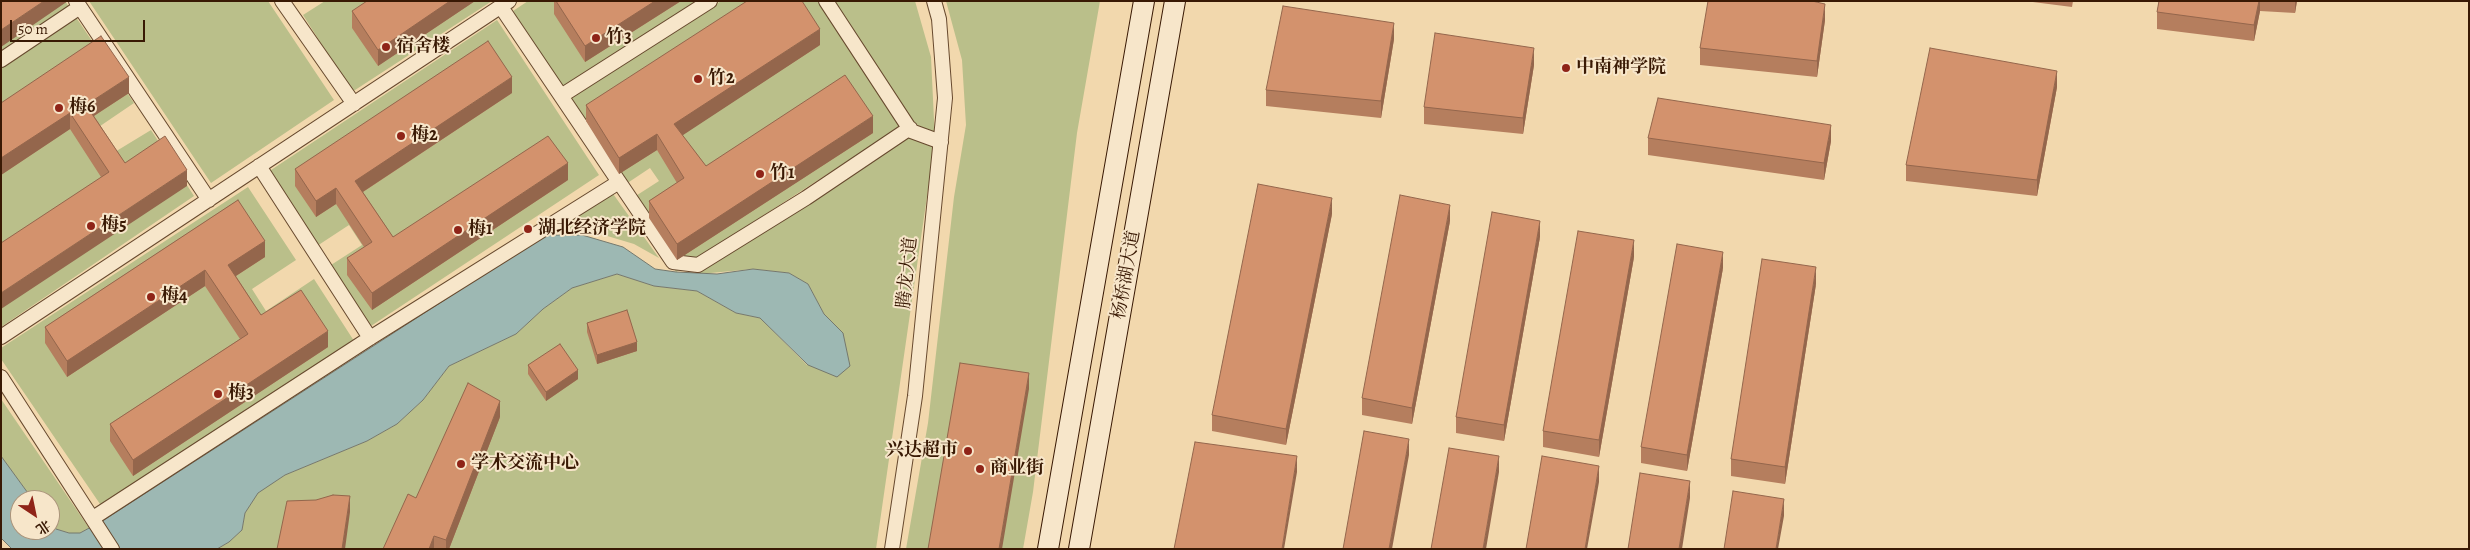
<!DOCTYPE html>
<meta charset="utf-8">
<style>
body{margin:0}
#map{position:relative;width:2470px;height:550px;overflow:hidden;background:#f2d8ad;font-family:Alegreya,"Noto Serif SC",serif}
canvas{display:block}
.frame{position:absolute;inset:0;border:2px solid #391904;pointer-events:none}
.north{position:absolute;left:10px;top:490px;width:50px;height:50px;box-sizing:border-box;background:#f7e6ca;border:1px solid #ab947b;border-radius:50%;rotate:146deg;font-size:14px;font-weight:700;line-height:20px;text-align:center;color:#391904}
.north::after{content:'';display:block;margin:auto;width:18px;height:22px;background:#8f2418;clip-path:polygon(50% 0,100% 100%,50% 72%,0 100%)}
.scale{position:absolute;left:10px;top:20px;width:135px;height:22px;box-sizing:border-box;border:2px solid #391904;border-top:0;padding-left:6px;font-size:15px;line-height:18px;white-space:nowrap;color:#391904;-webkit-text-stroke:4px #f7e6ca;paint-order:stroke}
</style>
<div id="map">
<canvas width="2470" height="550"></canvas>
<div class="frame"></div>
<div class="north">北</div>
<div class="scale">50 m</div>
</div>
<script>
const ctx = document.querySelector('canvas').getContext('2d');
ctx.lineJoin = 'round';
function fillPath(path, color) {
  ctx.fillStyle = color;
  ctx.fill(path, 'evenodd');
}
function poly(rows) {
  const path = new Path2D();
  for (const r of rows) {
    path.moveTo(r[0], r[1]);
    for (let i = 2; i < r.length; i += 2) path.lineTo(r[i], r[i + 1]);
  }
  return path;
}
function trace(path, color, width, dash) {
  ctx.strokeStyle = color;
  ctx.lineWidth = width;
  ctx.lineCap = dash ? 'butt' : 'round';
  ctx.setLineDash(dash || []);
  ctx.stroke(path);
}
function drawText(font, color, halo, rows, align = 'center') {
  ctx.font = font + ' Alegreya,"Noto Serif SC",serif';
  ctx.lineWidth = 4;
  ctx.setLineDash([]);
  ctx.textBaseline = 'middle';
  ctx.strokeStyle = halo;
  ctx.fillStyle = color;
  for (const [text, x, y, turn = 0] of rows) {
    ctx.save();
    ctx.translate(x, y);
    ctx.rotate((+turn || 0) * Math.PI / 180);
    ctx.textAlign = isNaN(turn) ? turn : align;
    if (halo) ctx.strokeText(text, 0, 0);
    ctx.fillText(text, 0, 0);
    ctx.restore();
  }
}
fillPath(poly([
 [1,1,65,1,134,103,84,137,100,161,151,130,194,196,1,327],
 [89,1,268,1,334,100,211,183],
 [325,1,492,1,352,92,303,15],
 [528,1,699,1,564,88,513,11],
 [721,1,819,1,900,127,676,272,631,199,659,181,650,168,623,186,568,98],
 [826,1,915,1,931,57,935,141,876,549,217,549,229,542,242,530,245,513,257,493,285,475,367,441,397,424,423,400,449,366,516,334,543,309,572,288,617,274,654,286,697,291,736,313,760,318,807,365,843,333,824,314,808,284,789,273,753,269,700,274,698,265,910,128],
 [946,1,1100,1,1077,133,1033,492,1023,549,906,549,928,423,954,197,966,125,962,60],
 [497,20,599,175,371,326,331,265,362,245,349,225,317,246,268,172],
 [248,187,296,260,252,289,266,311,314,279,356,344,109,506,100,504,1,359,1,348],
 [611,191,659,258,634,244,584,229,552,230],
 [1,399,89,528,80,533,69,533,56,529,50,522,50,500,33,500,13,473,1,456]
]), '#babf8a');
const water = poly([
 [545,235,582,235,623,247,655,269,676,272,717,274,753,269,789,273,808,284,824,314,843,333,850,366,837,377,808,365,760,318,736,313,697,291,654,286,617,274,572,288,543,309,516,334,449,366,423,400,397,424,367,441,285,475,258,493,245,513,242,530,229,542,217,549,12,549,1,538,1,456,33,500,20,500,20,530,50,530,50,522,56,529,69,533,80,533,104,520,545,235]
]);
fillPath(water, '#9db8b3');
trace(water, '#75786d', 1);
const street = poly([
 [76,1,209,200],
 [282,1,354,104],
 [826,1,911,131,941,142],
 [501,7,673,262,698,265,806,198,910,128],
 [1,60,80,7],
 [561,96,710,1],
 [259,166,370,338],
 [1,337,509,1],
 [1,377,112,549],
 [93,518,370,338,619,182],
 [892,549,915,396,945,98,939,19,934,1]
]);
const secondary = poly([
 [1048,549,1144,1],
 [1079,549,1175,1]
]);
trace(street, '#67492e', 16);
trace(secondary, '#391904', 22);
trace(street, '#f7e6ca', 14);
trace(secondary, '#f7e6ca', 20);
fillPath(poly([
 [475,1,378,66,352,28,352,11],
 [554,1,681,1,585,62,554,14],
 [2025,1,2073,1,2072,7],
 [2159,1,2297,1,2295,13,2260,11,2254,41,2157,29,2157,12],
 [1825,20,1817,77,1700,65,1700,48],
 [1394,39,1381,118,1266,106,1266,90],
 [820,45,682,135,706,166,873,133,677,260,649,218,649,201,677,183,657,150,619,174,586,121,586,105],
 [1534,65,1523,134,1424,124,1424,107],
 [2057,87,2037,196,1906,181,1906,165],
 [129,93,94,116,125,163,187,186,101,177,70,129,1,175,1,103],
 [512,93,363,192,393,237,568,180,372,310,347,275,347,258,364,247,336,204,316,217,295,186,295,169],
 [1648,138,1831,141,1824,180,1648,155],
 [238,200,265,257,236,276,261,315,328,347,133,476,110,441,110,424,240,339,205,286,67,377,45,343,45,327],
 [1332,214,1286,445,1212,431,1212,415],
 [1450,221,1412,424,1362,415,1362,398],
 [1540,237,1504,441,1456,433,1456,417],
 [1634,257,1599,457,1543,447,1543,431],
 [1723,268,1687,471,1641,463,1641,447],
 [1816,284,1785,484,1731,476,1731,459],
 [587,323,637,351,597,364,587,332],
 [528,365,578,379,546,401,528,374],
 [500,417,449,549,383,549,416,498]
]), '#b57e5e');
fillPath(poly([
 [44,1,68,1,1,47,1,30],
 [450,1,475,1,378,66,378,50],
 [655,1,681,1,585,62,585,46],
 [2259,1,2260,1,2260,11,2254,41,2254,25],
 [2295,1,2297,1,2295,13],
 [1825,4,1825,20,1817,77,1817,61],
 [1394,23,1394,39,1381,118,1381,101],
 [820,29,820,45,674,141,674,124],
 [1534,48,1534,65,1523,134,1523,118],
 [2057,71,2057,87,2037,196,2037,180],
 [129,77,129,93,86,121,86,105],
 [512,77,512,93,355,197,355,181],
 [70,113,70,129,1,175,1,158],
 [873,116,873,133,677,260,677,244],
 [1831,125,1831,141,1824,180,1824,163],
 [657,134,657,150,619,174,619,158],
 [568,163,568,180,372,310,372,293],
 [187,170,187,186,1,309,1,293],
 [336,188,336,204,316,217,316,201],
 [1332,198,1332,214,1286,445,1286,429],
 [1450,205,1450,221,1412,424,1412,408],
 [1540,221,1540,237,1504,441,1504,425],
 [1634,240,1634,257,1599,457,1599,440],
 [265,241,265,257,228,281,228,265],
 [1723,252,1723,268,1687,471,1687,455],
 [1816,267,1816,284,1785,484,1785,467],
 [205,270,205,286,67,377,67,361],
 [328,331,328,347,133,476,133,460],
 [637,342,637,351,597,364,597,355],
 [578,370,578,379,546,401,546,392],
 [1029,373,1029,389,1002,549,999,549],
 [500,401,500,417,449,549,446,549,446,540],
 [1409,439,1409,455,1392,549,1389,549],
 [1297,456,1297,472,1284,549,1282,549],
 [1499,456,1499,472,1486,549,1483,549],
 [1599,466,1599,482,1587,549,1585,549],
 [1690,481,1690,498,1682,549,1679,549],
 [350,496,350,512,345,549,342,549],
 [1784,499,1784,516,1778,549,1776,549],
 [434,536,434,549,429,549]
]), '#94664c');
const building = poly([
 [1,1,44,1,1,30,1,1],
 [367,1,450,1,378,50,352,11,367,1],
 [556,1,655,1,585,46,556,1],
 [747,1,802,1,820,29,674,124,706,166,845,75,873,116,677,244,649,201,684,178,657,134,619,158,586,105,747,1],
 [1708,1,1812,1,1825,4,1817,61,1700,48,1708,1],
 [2159,1,2259,1,2254,25,2157,12,2159,1],
 [1283,6,1394,23,1381,101,1266,90,1283,6],
 [1435,33,1534,48,1523,118,1424,107,1435,33],
 [101,36,129,77,86,105,125,163,165,136,187,170,1,293,1,243,109,172,70,113,1,158,1,103,101,36],
 [488,41,512,77,355,181,393,237,548,136,568,163,372,293,347,258,372,242,336,188,316,201,295,169,488,41],
 [1930,48,2057,71,2037,180,1906,165,1930,48],
 [1658,98,1831,125,1824,163,1648,138,1658,98],
 [1258,184,1332,198,1286,429,1212,415,1258,184],
 [1400,195,1450,205,1412,408,1362,398,1400,195],
 [238,200,265,241,228,265,261,315,301,290,328,331,133,460,110,424,248,334,205,270,67,361,45,327,238,200],
 [1492,212,1540,221,1504,425,1456,417,1492,212],
 [1578,231,1634,240,1599,440,1543,431,1578,231],
 [1677,244,1723,252,1687,455,1641,447,1677,244],
 [1762,259,1816,267,1785,467,1731,459,1762,259],
 [627,310,637,342,597,355,587,323,627,310],
 [560,344,578,370,546,392,528,365,560,344],
 [960,363,1029,373,999,549,928,549,960,363],
 [468,383,500,401,446,540,434,536,429,549,383,549,408,494,416,498,468,383],
 [1364,431,1409,439,1389,549,1343,549,1364,431],
 [1195,442,1297,456,1282,549,1174,549,1195,442],
 [1449,448,1499,456,1483,549,1431,549,1449,448],
 [1542,456,1599,466,1585,549,1526,549,1542,456],
 [1640,473,1690,481,1679,549,1628,549,1640,473],
 [1733,491,1784,499,1776,549,1724,549,1733,491],
 [333,495,350,496,342,549,277,549,287,501,316,500,333,495]
]);
fillPath(building, '#d3926d');
trace(building, '#94664c', 1);
for (const [x, y, r, color] of [
 [596,38,5,"#8f2418"],
 [386,47,5,"#8f2418"],
 [1566,68,5,"#8f2418"],
 [698,79,5,"#8f2418"],
 [59,108,5,"#8f2418"],
 [401,136,5,"#8f2418"],
 [760,174,5,"#8f2418"],
 [91,226,5,"#8f2418"],
 [528,229,5,"#8f2418"],
 [458,230,5,"#8f2418"],
 [151,297,5,"#8f2418"],
 [218,394,5,"#8f2418"],
 [968,451,5,"#8f2418"],
 [461,464,5,"#8f2418"],
 [980,469,5,"#8f2418"]
]) {
  const dot = new Path2D();
  dot.arc(x, y, r, 0, 2 * Math.PI);
  ctx.fillStyle = color;
  ctx.fill(dot);
  trace(dot, '#f7e6ca', 2);
}
drawText('bold 18px', '#391904', '#f7e6ca', [
 ["竹3",606,38],
 ["宿舍楼",396,47],
 ["中南神学院",1576,68],
 ["竹2",708,79],
 ["梅6",69,108],
 ["梅2",411,136],
 ["竹1",770,174],
 ["梅5",101,226],
 ["湖北经济学院",538,229],
 ["梅1",468,230],
 ["梅4",161,297],
 ["梅3",228,394],
 ["兴达超市",958,451,"right"],
 ["学术交流中心",471,464],
 ["商业街",990,469]
], 'left');
drawText('18px', '#391904', '#f7e6ca', [
 ["腾龙大道",908,273,-84],
 ["杨桥湖大道",1127,275,-80]
]);
</script>
